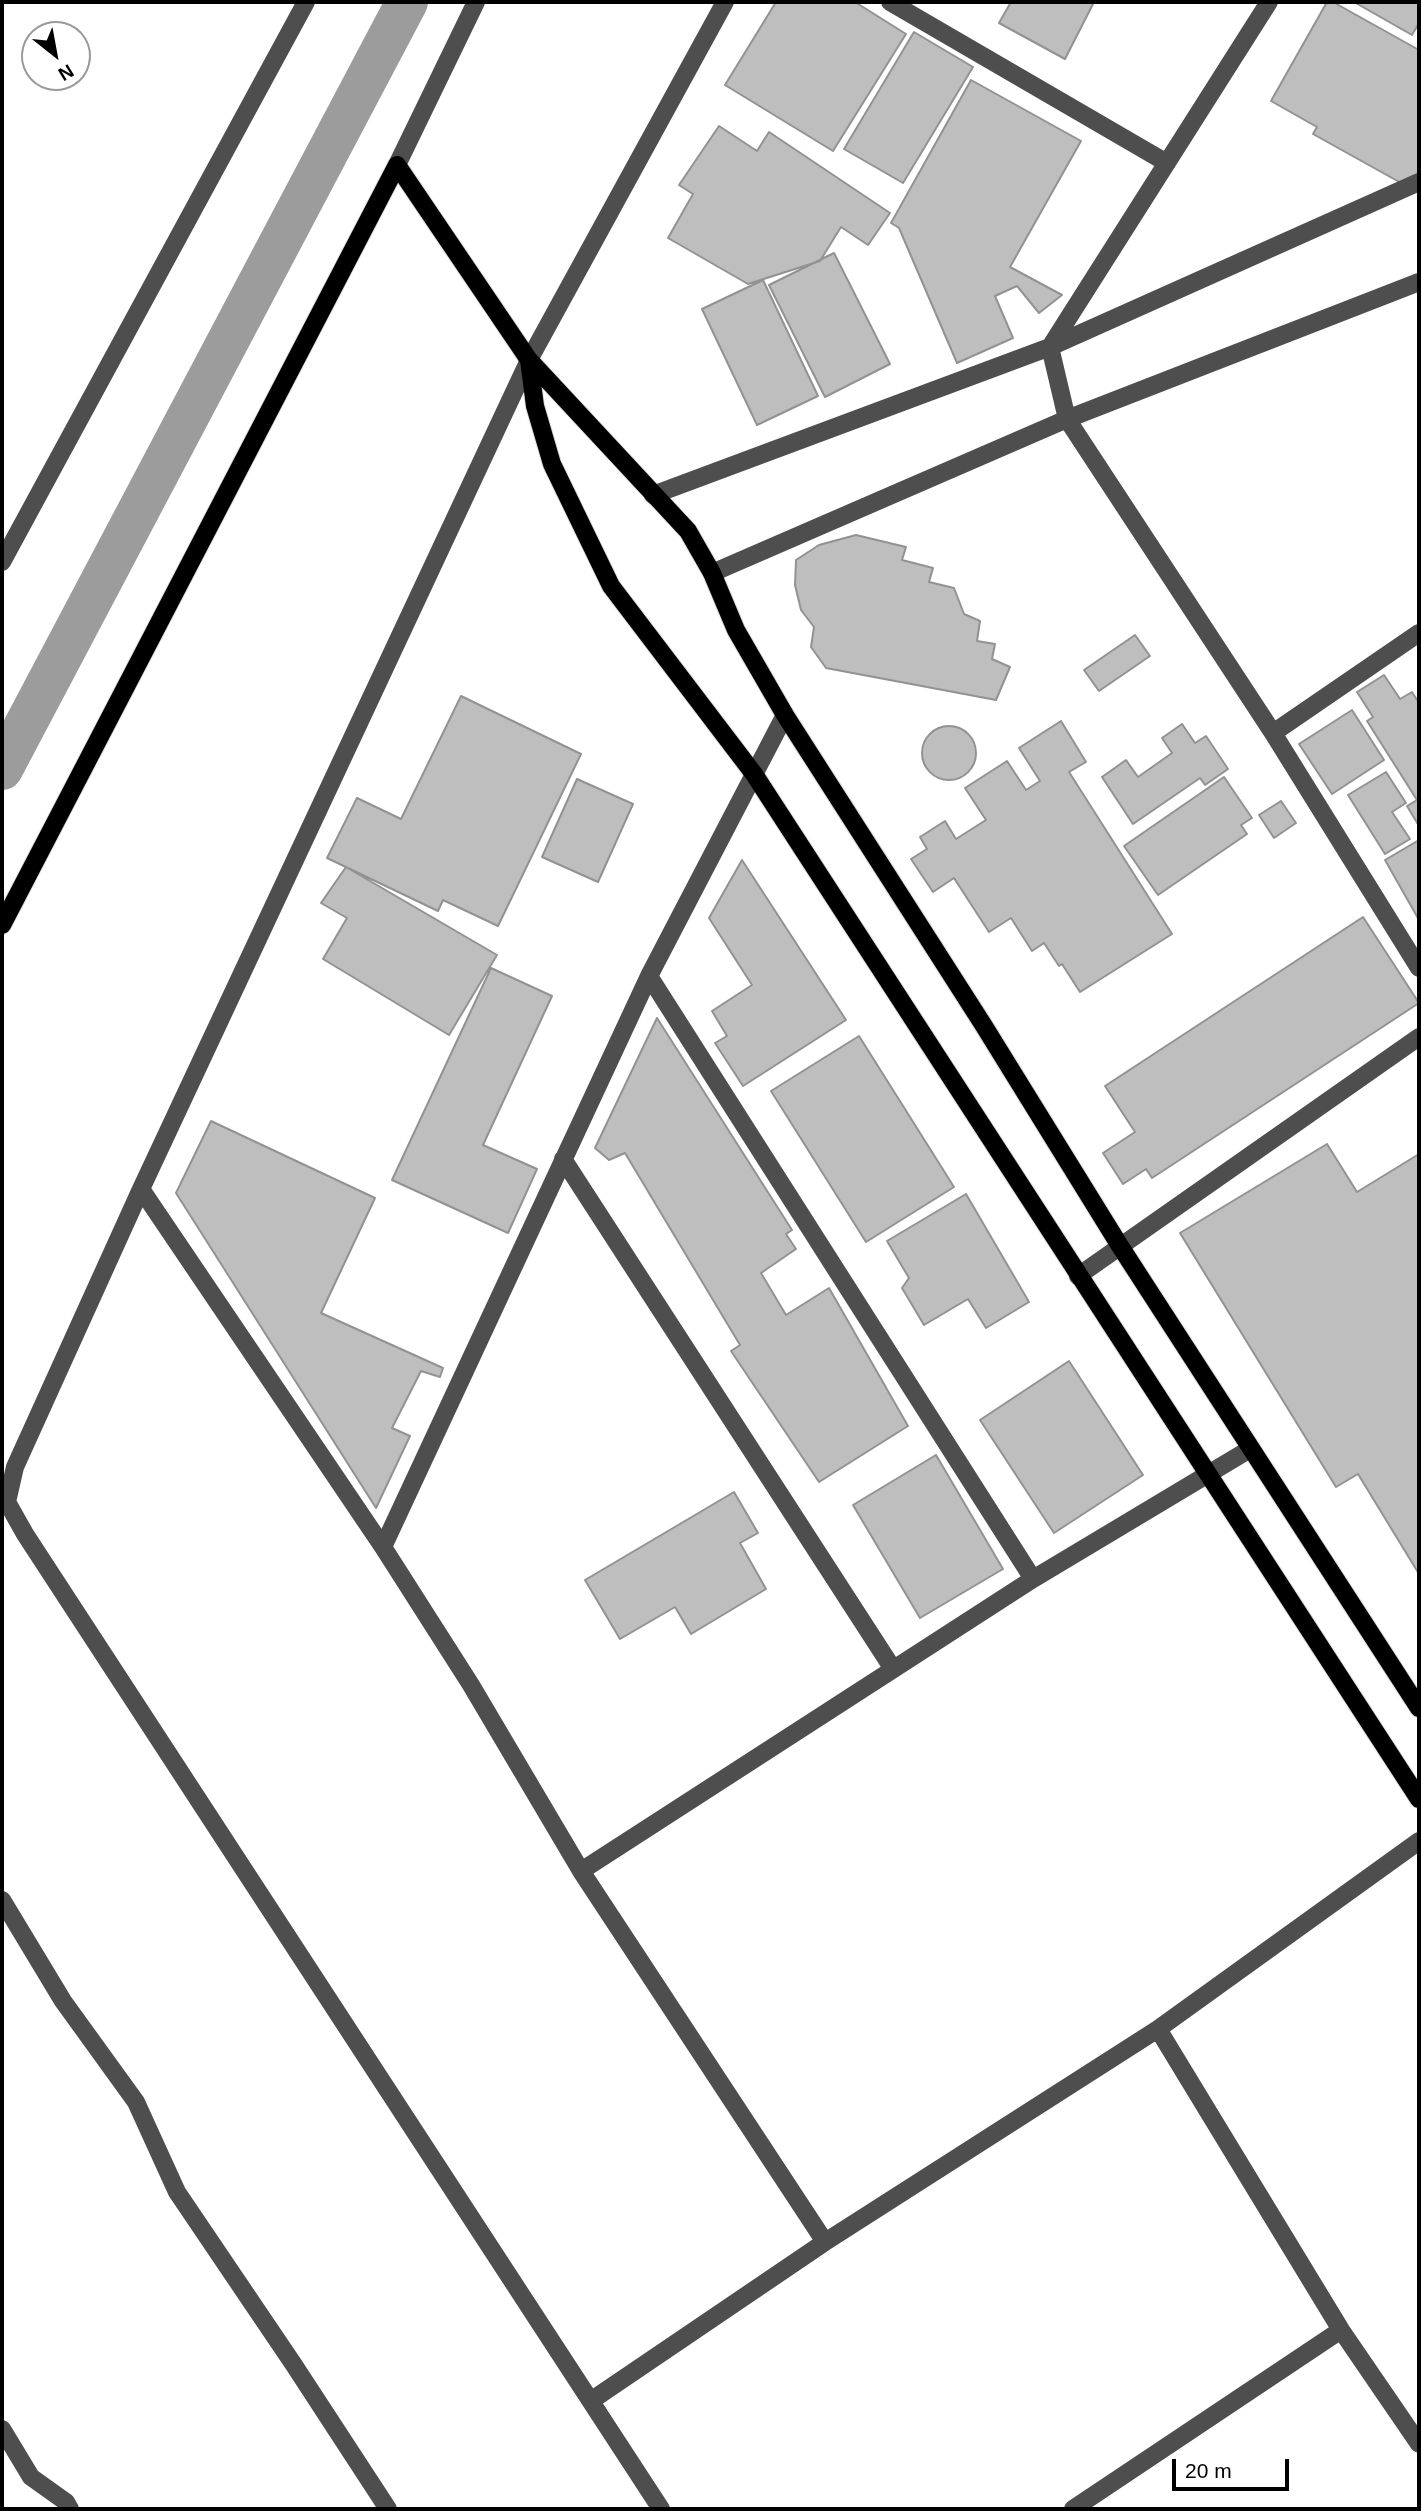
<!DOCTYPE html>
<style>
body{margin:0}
#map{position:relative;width:1421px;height:2511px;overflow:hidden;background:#fff;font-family:Arial,sans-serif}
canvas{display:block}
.frame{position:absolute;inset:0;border:4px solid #000;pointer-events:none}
.north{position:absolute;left:21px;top:21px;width:70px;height:70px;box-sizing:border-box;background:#fff;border:2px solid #999;border-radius:50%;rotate:149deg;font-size:19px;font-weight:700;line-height:28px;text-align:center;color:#000}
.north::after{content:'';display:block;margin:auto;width:24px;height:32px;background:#000;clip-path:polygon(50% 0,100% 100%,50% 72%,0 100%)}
.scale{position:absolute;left:1172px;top:2459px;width:117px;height:32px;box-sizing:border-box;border:4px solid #000;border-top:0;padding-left:9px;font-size:21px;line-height:24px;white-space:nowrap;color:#000;-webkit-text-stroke:5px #fff;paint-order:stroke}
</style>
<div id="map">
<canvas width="1421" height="2511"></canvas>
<div class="frame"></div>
<div class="north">N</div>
<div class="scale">20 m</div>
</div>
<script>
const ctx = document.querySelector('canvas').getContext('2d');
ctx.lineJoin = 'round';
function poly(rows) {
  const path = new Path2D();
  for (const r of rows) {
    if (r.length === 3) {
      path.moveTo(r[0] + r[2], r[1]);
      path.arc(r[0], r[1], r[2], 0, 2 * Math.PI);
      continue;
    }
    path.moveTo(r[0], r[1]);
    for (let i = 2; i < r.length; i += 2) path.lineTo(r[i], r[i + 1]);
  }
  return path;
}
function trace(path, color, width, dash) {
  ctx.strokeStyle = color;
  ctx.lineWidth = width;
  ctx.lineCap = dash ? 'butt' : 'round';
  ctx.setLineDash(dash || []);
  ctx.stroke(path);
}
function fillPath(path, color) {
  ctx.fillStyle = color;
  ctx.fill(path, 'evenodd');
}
trace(poly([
 [2,769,407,2]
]), '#9c9c9c', 42);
const building = poly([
 [776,2,855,2,906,34,833,151,725,85,776,2],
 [1011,2,1094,2,1065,59,999,23,1011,2],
 [1327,2,1333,2,1419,50,1419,171,1410,188,1313,134,1317,127,1271,101,1327,2],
 [1354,2,1419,2,1419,23,1412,35,1354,2],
 [914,32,973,67,903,183,844,149,914,32],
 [971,80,1081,141,1010,267,1062,295,1039,313,1017,286,995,296,1013,338,957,363,899,228,891,223,971,80],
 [719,126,757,151,769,132,890,213,868,245,841,227,820,261,748,284,668,238,693,194,679,185,719,126],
 [834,253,890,364,825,397,769,285,834,253],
 [763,280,818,396,757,425,702,309,763,280],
 [856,535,906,547,902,560,933,568,929,582,954,588,964,614,980,621,977,641,995,644,992,659,1010,667,996,700,826,668,811,647,814,627,801,610,795,585,796,560,819,545,856,535],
 [1135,635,1150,656,1099,691,1084,670,1135,635],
 [1384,675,1400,699,1412,692,1419,703,1419,826,1407,806,1417,800,1367,721,1373,717,1357,692,1384,675],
 [461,696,581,754,498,926,443,900,438,911,327,858,357,798,401,819,461,696],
 [1352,710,1384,760,1332,794,1299,744,1352,710],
 [1061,721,1086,762,1069,772,1172,934,1080,992,1062,964,1059,966,1044,943,1032,951,1011,918,989,932,954,878,933,892,911,859,927,849,920,837,945,821,956,839,986,820,965,788,1007,761,1026,790,1040,781,1019,748,1061,721],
 [1182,724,1195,743,1206,736,1228,769,1205,785,1200,778,1133,824,1102,777,1126,760,1138,777,1172,753,1162,738,1182,724],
 [949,753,27],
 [1386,772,1406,803,1392,812,1410,839,1385,854,1348,795,1386,772],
 [1224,777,1252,818,1241,825,1247,834,1158,895,1124,846,1224,777],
 [577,779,633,804,598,882,542,857,577,779],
 [1281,801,1296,823,1274,838,1259,815,1281,801],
 [1419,840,1419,920,1385,860,1419,840],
 [742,860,846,1020,743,1086,715,1043,727,1036,712,1011,752,985,709,918,742,860],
 [346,867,497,955,449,1035,323,959,347,918,321,903,346,867],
 [1363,917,1419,1003,1152,1178,1146,1169,1123,1184,1103,1153,1135,1132,1105,1086,1363,917],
 [491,968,552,996,483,1145,537,1169,508,1233,392,1180,491,968],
 [657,1018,792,1230,786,1234,796,1249,761,1273,786,1315,829,1288,908,1426,819,1482,731,1351,740,1345,625,1153,609,1160,595,1148,657,1018],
 [859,1036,954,1187,866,1242,771,1091,859,1036],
 [211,1121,375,1198,321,1313,443,1368,440,1377,421,1371,392,1428,410,1436,376,1508,176,1193,211,1121],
 [1327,1144,1357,1192,1419,1154,1419,1574,1358,1474,1336,1487,1180,1233,1327,1144],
 [966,1194,1029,1302,986,1328,968,1299,924,1325,902,1288,909,1278,887,1241,966,1194],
 [1069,1361,1143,1475,1054,1533,980,1420,1069,1361],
 [936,1455,1003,1569,920,1618,853,1505,936,1455],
 [734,1492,758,1533,740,1543,766,1589,691,1634,675,1607,620,1639,585,1580,734,1492]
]);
fillPath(building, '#bebebe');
trace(building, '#929292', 2);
const major = poly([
 [529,360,535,406,552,464,611,586,754,774,1419,1799],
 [2,925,397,165,529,360,688,531,712,573,736,630,785,715,984,1026,1120,1246,1419,1708]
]);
trace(major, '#dbdbdb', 20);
trace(poly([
 [890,2,1167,163],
 [1269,2,1050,347,1067,419,1273,733,1419,968],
 [397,165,476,2],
 [653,495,1050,347,1419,182],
 [2,562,306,2],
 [712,573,1067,419,1419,282],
 [1273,733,1419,633],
 [649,976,1033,1579],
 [563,1159,893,1669],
 [141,1189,383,1547,471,1685,581,1871,825,2242],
 [1078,1276,1419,1037],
 [383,1547,649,976,785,715],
 [581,1871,1033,1579,1250,1449],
 [2,1900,63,2001,136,2102,177,2192,294,2365,388,2509],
 [1158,2029,1341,2330,1419,2444],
 [592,2400,825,2242,1158,2029,1419,1841],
 [2,2429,31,2477,66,2502,70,2509],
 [661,2509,25,1534,7,1502,15,1467,141,1189,529,360,725,2],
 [1073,2509,1341,2330]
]), '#4e4e4e', 18);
trace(major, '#000', 18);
</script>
